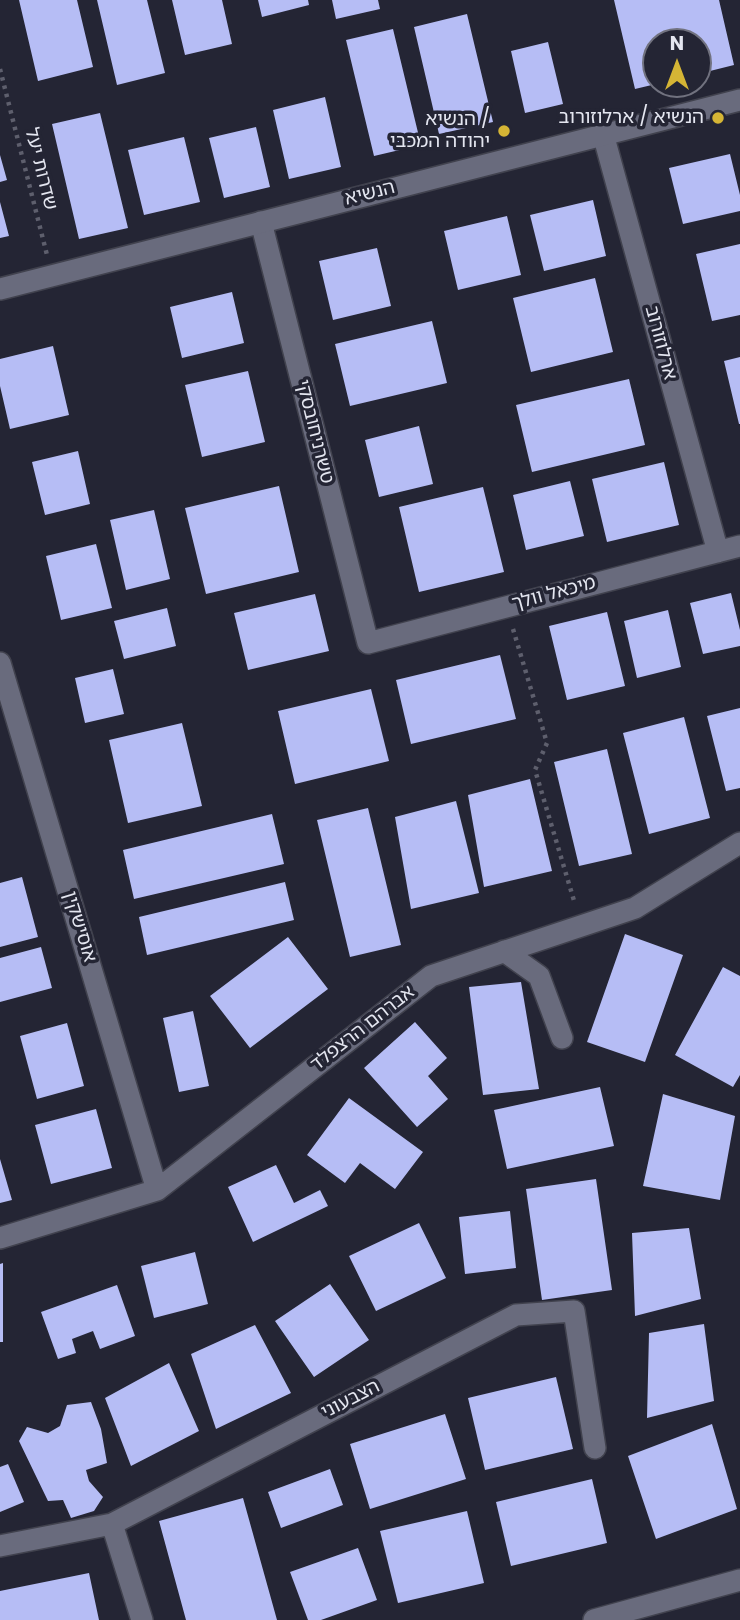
<!DOCTYPE html>
<meta charset="utf-8">
<style>
body{margin:0}
#map{position:relative;width:740px;height:1620px;overflow:hidden;background:#242534;font-family:Poppins,sans-serif}
canvas{display:block}
.north{position:absolute;left:642px;top:28px;width:70px;height:70px;box-sizing:border-box;background:#242534;border:2px solid #71727f;border-radius:50%;rotate:0deg;font-size:19px;font-weight:700;line-height:28px;text-align:center;color:#e4e6f0}
.north::after{content:'';display:block;margin:auto;width:24px;height:32px;background:#d5b535;clip-path:polygon(50% 0,100% 100%,50% 72%,0 100%)}
</style>
<div id="map">
<canvas width="740" height="1620"></canvas>
<div class="north">N</div>
</div>
<script>
const ctx = document.querySelector('canvas').getContext('2d');
ctx.lineJoin = 'round';
function fillPath(path, color) {
  ctx.fillStyle = color;
  ctx.fill(path, 'evenodd');
}
function poly(rows) {
  const path = new Path2D();
  for (const r of rows) {
    path.moveTo(r[0], r[1]);
    for (let i = 2; i < r.length; i += 2) path.lineTo(r[i], r[i + 1]);
  }
  return path;
}
function trace(path, color, width, dash) {
  ctx.strokeStyle = color;
  ctx.lineWidth = width;
  ctx.lineCap = dash ? 'butt' : 'round';
  ctx.setLineDash(dash || []);
  ctx.stroke(path);
}
function drawText(font, color, halo, rows, align = 'center') {
  ctx.font = font + ' Poppins,"Noto Sans Hebrew",sans-serif';
  ctx.lineWidth = 7;
  ctx.setLineDash([]);
  ctx.textBaseline = 'middle';
  ctx.strokeStyle = halo;
  ctx.fillStyle = color;
  for (const [text, x, y, turn = 0] of rows) {
    ctx.save();
    ctx.translate(x, y);
    ctx.rotate((+turn || 0) * Math.PI / 180);
    ctx.textAlign = isNaN(turn) ? turn : align;
    if (halo) ctx.strokeText(text, 0, 0);
    ctx.fillText(text, 0, 0);
    ctx.restore();
  }
}
fillPath(poly([
 [19,0,77,0,93,67,38,81],
 [97,0,147,0,165,73,117,85],
 [172,0,222,0,232,44,185,55],
 [258,0,308,0,309,5,262,17],
 [332,0,378,0,380,9,336,19],
 [614,0,719,0,734,65,698,74,698,42,656,42,656,84,635,89],
 [467,14,493,122,439,134,414,27],
 [393,29,421,145,374,156,346,40],
 [548,42,563,104,525,113,511,51],
 [325,97,341,167,289,179,273,110],
 [100,113,128,228,79,239,52,124],
 [256,127,270,187,224,198,209,138],
 [184,137,200,202,144,215,128,150],
 [730,154,740,195,740,211,683,224,669,168],
 [0,155,7,180,0,182],
 [593,200,606,256,544,271,530,215],
 [0,202,9,236,0,238],
 [507,216,521,275,458,290,444,231],
 [740,244,740,315,712,321,696,254],
 [377,248,391,306,333,320,319,261],
 [595,278,613,352,531,372,513,298],
 [232,292,244,343,182,358,170,307],
 [432,321,447,383,350,406,335,344],
 [53,346,69,415,10,429,0,386,0,359],
 [740,357,740,424,739,424,724,361],
 [248,371,265,442,202,457,185,385],
 [629,379,645,445,532,472,516,405],
 [419,426,433,484,379,497,365,440],
 [78,451,90,504,45,515,32,462],
 [664,462,679,525,607,542,592,479],
 [570,481,584,536,526,550,513,495],
 [279,486,299,572,206,594,185,508],
 [483,487,504,572,419,592,399,507],
 [154,510,170,579,126,590,110,520],
 [96,544,112,608,61,620,46,556],
 [731,593,740,630,740,646,703,654,690,603],
 [315,594,329,651,248,670,234,613],
 [167,608,176,646,124,659,114,621],
 [668,610,681,667,637,678,624,621],
 [607,612,625,686,567,700,549,626],
 [500,655,516,719,411,744,396,680],
 [113,669,124,714,85,723,75,678],
 [371,689,389,761,295,784,278,711],
 [740,708,740,788,726,791,707,716],
 [684,717,710,818,649,834,623,733],
 [182,723,202,806,128,823,109,740],
 [607,749,632,854,579,866,554,762],
 [530,779,552,871,484,887,468,795],
 [456,801,479,893,411,909,395,817],
 [368,808,401,945,350,957,317,820],
 [272,814,284,864,134,899,123,850],
 [22,877,38,937,0,947,0,883],
 [285,882,294,920,147,955,139,917],
 [625,934,683,955,645,1062,587,1042],
 [288,937,328,989,250,1048,210,996],
 [41,947,52,988,0,1002,0,958],
 [723,967,740,976,740,1075,733,1087,675,1055],
 [521,982,539,1089,483,1095,469,987],
 [193,1011,209,1086,179,1092,163,1018],
 [415,1022,447,1058,428,1076,448,1099,417,1127,364,1068],
 [67,1023,84,1086,37,1099,20,1036],
 [600,1087,614,1146,507,1169,494,1110],
 [663,1094,735,1116,720,1200,643,1186],
 [349,1098,423,1152,395,1189,360,1163,345,1183,307,1155],
 [96,1109,112,1168,51,1184,35,1125],
 [0,1159,12,1200,0,1203],
 [276,1165,294,1203,320,1190,328,1206,253,1242,228,1187],
 [596,1179,612,1290,542,1300,526,1189],
 [510,1211,516,1268,465,1274,459,1217],
 [419,1223,446,1278,376,1311,349,1256],
 [689,1228,701,1299,635,1316,632,1233],
 [195,1252,208,1304,154,1318,141,1266],
 [3,1263,3,1342,0,1342,0,1264],
 [330,1284,369,1340,314,1377,275,1321],
 [117,1285,135,1336,100,1349,93,1331,72,1339,76,1353,58,1359,41,1312],
 [704,1324,714,1401,647,1418,649,1333],
 [255,1325,291,1393,216,1429,191,1354],
 [169,1363,199,1431,131,1466,105,1398],
 [556,1377,573,1449,485,1470,468,1398],
 [91,1402,101,1429,107,1463,86,1470,89,1481,103,1497,94,1511,71,1518,63,1500,48,1501,19,1441,27,1427,48,1433,60,1426,67,1405],
 [445,1414,466,1479,370,1509,350,1444],
 [712,1424,737,1509,656,1539,628,1456],
 [8,1464,24,1502,0,1512,0,1467],
 [330,1469,343,1505,281,1528,268,1492],
 [592,1479,607,1543,511,1566,496,1502],
 [243,1498,277,1620,186,1620,159,1521],
 [467,1511,484,1583,398,1603,380,1531],
 [358,1548,377,1600,321,1620,308,1620,290,1572],
 [89,1573,99,1620,0,1620,0,1591]
]), '#b6bdf5');
const minor = poly([
 [603,134,718,552],
 [261,222,368,643,740,546],
 [0,663,157,1190],
 [504,951,539,976,562,1038],
 [0,1238,157,1190,431,976,635,908,740,843],
 [112,1524,142,1620],
 [0,1546,112,1524,516,1315,574,1311,595,1448],
 [594,1620,740,1580]
]);
const tertiary = poly([
 [0,289,740,100]
]);
trace(minor, '#41424e', 24);
trace(tertiary, '#41424e', 24);
trace(poly([
 [0,69,47,255],
 [513,629,547,743,535,770,575,904]
]), '#5e5f6d', 4.5, [3.5, 5]);
trace(minor, '#696b7d', 21);
trace(tertiary, '#696b7d', 21);
for (const [x, y, r, color] of [
 [718,118,7,"#d5b535"],
 [504,131,7,"#d5b535"]
]) {
  const dot = new Path2D();
  dot.arc(x, y, r, 0, 2 * Math.PI);
  ctx.fillStyle = color;
  ctx.fill(dot);
  trace(dot, '#242534', 2.5);
}
drawText('19px', '#e4e6f0', '#242534', [
 ["הנשיא / ארלוזורוב",704,118],
 ["הנשיא /",490,120],
 ["יהודה המכבי",490,142]
], 'right');
drawText('19px', '#e4e6f0', '#242534', [
 ["שדרות יעל",40,169,76],
 ["הנשיא",370,194,-14],
 ["ארלוזורוב",660,343,75],
 ["טשרניחובסקי",314,432,76],
 ["מיכאל וולך",554,594,-15],
 ["אוסישקין",79,927,73],
 ["אברהם הרצפלד",363,1029,-38],
 ["הצבעוני",351,1400,-27]
]);
</script>
